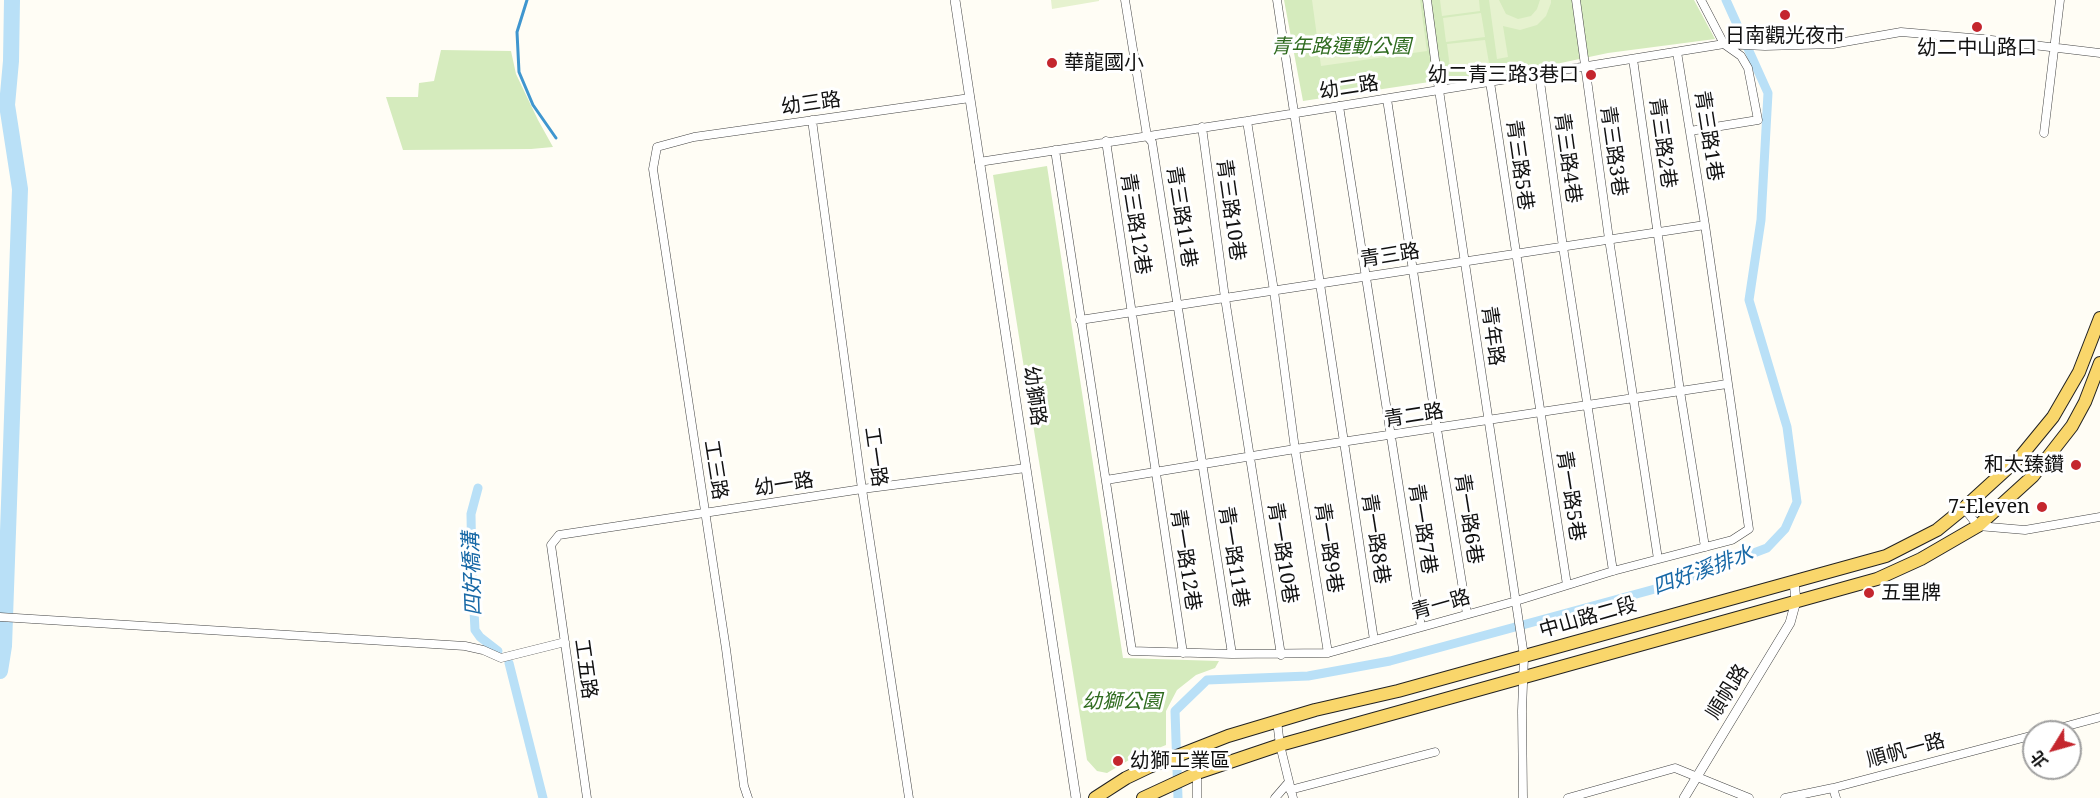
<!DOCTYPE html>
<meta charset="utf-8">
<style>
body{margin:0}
#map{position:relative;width:2100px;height:798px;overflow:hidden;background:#fffdf5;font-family:"Noto Serif","Noto Sans TC",serif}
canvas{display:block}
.north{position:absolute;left:2022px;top:720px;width:60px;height:60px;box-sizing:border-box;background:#fff;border:2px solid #a0a0a0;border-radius:50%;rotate:233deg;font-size:16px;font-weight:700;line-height:24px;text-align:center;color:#111}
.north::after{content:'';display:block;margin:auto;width:21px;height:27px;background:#c4262e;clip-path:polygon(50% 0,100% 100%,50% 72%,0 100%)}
</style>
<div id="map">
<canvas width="2100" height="798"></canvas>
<div class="north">北</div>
</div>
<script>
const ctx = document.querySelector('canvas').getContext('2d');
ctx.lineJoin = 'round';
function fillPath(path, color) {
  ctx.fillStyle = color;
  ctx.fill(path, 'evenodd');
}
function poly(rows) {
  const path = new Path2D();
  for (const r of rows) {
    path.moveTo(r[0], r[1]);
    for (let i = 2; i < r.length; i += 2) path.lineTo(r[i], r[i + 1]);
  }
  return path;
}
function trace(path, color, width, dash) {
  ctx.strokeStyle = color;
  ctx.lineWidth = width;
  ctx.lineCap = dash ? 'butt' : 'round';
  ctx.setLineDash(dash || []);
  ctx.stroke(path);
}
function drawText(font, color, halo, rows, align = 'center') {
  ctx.font = font + ' "Noto Serif","Noto Sans TC",serif';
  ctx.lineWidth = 6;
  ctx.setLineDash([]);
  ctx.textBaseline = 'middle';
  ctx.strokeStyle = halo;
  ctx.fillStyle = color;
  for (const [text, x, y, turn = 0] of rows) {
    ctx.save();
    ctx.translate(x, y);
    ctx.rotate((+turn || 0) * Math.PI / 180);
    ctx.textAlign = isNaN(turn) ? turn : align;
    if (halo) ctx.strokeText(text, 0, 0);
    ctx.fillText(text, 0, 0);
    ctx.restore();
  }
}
fillPath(poly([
 [1284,0,1694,0,1715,39,1608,53,1518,72,1456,78,1303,101],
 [441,50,511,51,516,74,538,120,553,147,531,149,403,150,386,97,418,97,419,83,434,81],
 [1047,166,1123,658,1219,661,1215,668,1196,675,1177,690,1166,711,1166,745,1129,760,1107,773,1097,771,1087,760,993,175]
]), '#d5ebbd');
fillPath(poly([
 [1051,0,1099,0,1099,1,1052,9],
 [1312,0,1420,0,1427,51,1321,66],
 [1440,0,1479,0,1480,11,1442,16],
 [1489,0,1499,0,1506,14,1518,19,1531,16,1537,9,1540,0,1551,0,1551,3,1546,16,1537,25,1520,30,1503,26,1508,57,1497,59],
 [1481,13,1485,37,1446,42,1443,18],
 [1485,40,1489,63,1450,68,1447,44]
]), '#e6f2cf');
trace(poly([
 [527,0,517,32,519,72,533,105,556,138]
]), '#3f96cf', 3);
trace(poly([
 [478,488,471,514,472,572,475,630,480,637,498,651],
 [509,663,543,798],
 [1178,798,1175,711,1207,680,1308,676,1390,661,1666,586,1767,548,1785,529,1797,502,1787,427,1749,300,1761,220,1768,93,1726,0]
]), '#b9e0f7', 9);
trace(poly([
 [0,671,4,646,20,189,7,105,11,61,12,0]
]), '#b9e0f7', 16);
const minor = poly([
 [1125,0,1147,136,1152,142,1232,654],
 [1277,0,1374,640],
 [1427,0,1439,90,1524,656,1522,711,1523,798],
 [1576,0,1609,239,1658,559],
 [1633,59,1680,391,1705,547],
 [1539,74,1563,247,1613,571],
 [1490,82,1567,585],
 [1387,99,1437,429,1467,614],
 [1339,106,1421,627],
 [812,120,862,489,909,798],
 [1247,121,1274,291,1295,449,1328,653],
 [1202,127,1225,298,1281,655],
 [1690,131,1758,120,1748,68,1741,56,1724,44,1701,0],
 [2044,133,2060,0],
 [1106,141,1183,653],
 [1055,150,1132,651,1232,654,1328,653,1516,601,1613,571,1732,540,1749,529,1705,225,1677,52],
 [979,162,1247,121,1724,44,1765,46,1833,44,1901,32,1983,39,2100,53],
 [1080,320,1705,225],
 [1106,480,1295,449,1727,384],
 [1964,508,1978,526,2025,530,2100,517],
 [0,617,465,646,483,650,501,658,565,642],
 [1277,721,1280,745,1293,798],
 [2045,732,2100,717],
 [1197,773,1197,798],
 [1833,788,1836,798],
 [1290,790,1435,752],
 [587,798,551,545,559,535,862,489,1026,468],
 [748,798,744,786,726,649,653,169,657,147,694,137,970,98],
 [1275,798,1288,783],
 [1568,798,1675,768,1749,798],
 [1785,798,1833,788,2034,735]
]);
const tertiary = poly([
 [955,0,1076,798],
 [1684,798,1790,623,1796,601,1794,581]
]);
const primary = poly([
 [1095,798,1126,778,1149,767,1228,736,1315,710,1398,691,1886,556,1937,530,1964,508,2021,456,2053,417,2079,372,2100,318],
 [1143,798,1197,773,1280,745,1877,579,1921,559,1978,526,2033,476,2072,426,2085,402,2100,363]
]);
trace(minor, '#444', 9);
trace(tertiary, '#444', 10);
trace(primary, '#222', 14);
trace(minor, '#fff', 8);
trace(tertiary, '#fff', 9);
trace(primary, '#f9d66b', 12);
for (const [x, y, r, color] of [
 [1785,15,6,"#c4262e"],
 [1977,27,6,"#c4262e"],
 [1052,63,6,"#c4262e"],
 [1591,75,6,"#c4262e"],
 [2076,465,6,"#c4262e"],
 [2042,507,6,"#c4262e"],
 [1869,593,6,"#c4262e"],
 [1118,761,6,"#c4262e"]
]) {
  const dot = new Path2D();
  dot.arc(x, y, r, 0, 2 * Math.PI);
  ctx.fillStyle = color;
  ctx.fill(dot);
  trace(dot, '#fff', 2);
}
drawText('20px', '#111', '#fff', [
 ["日南觀光夜市",1785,36,"center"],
 ["幼二中山路口",1977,48,"center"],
 ["華龍國小",1064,63],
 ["幼二青三路3巷口",1579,75,"right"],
 ["和太臻鑽",2064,465,"right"],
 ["7-Eleven",2030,507,"right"],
 ["五里牌",1881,593],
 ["幼獅工業區",1130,761]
], 'left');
drawText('italic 20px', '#2f6b1f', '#fff', [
 ["青年路運動公園",1341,47],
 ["幼獅公園",1122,702]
]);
drawText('20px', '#111', '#fff', [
 ["幼二路",1349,88,-9],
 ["幼三路",811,104,-8],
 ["青三路1巷",1708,136,81],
 ["青三路2巷",1662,143,82],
 ["青三路3巷",1613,151,82],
 ["青三路4巷",1567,158,82],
 ["青三路5巷",1519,165,82],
 ["青三路10巷",1230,210,82],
 ["青三路11巷",1181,217,81],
 ["青三路12巷",1135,224,81],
 ["青三路",1390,256,-9],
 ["青年路",1492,336,82],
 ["幼獅路",1034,396,82],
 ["青二路",1414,416,-9],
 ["工一路",875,457,82],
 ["工三路",715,470,81],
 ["幼一路",784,485,-9],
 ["青一路5巷",1570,496,81],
 ["青一路6巷",1468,519,81],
 ["青一路7巷",1422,529,81],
 ["青一路8巷",1375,539,81],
 ["青一路9巷",1328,548,81],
 ["青一路10巷",1282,553,81],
 ["青一路11巷",1233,557,81],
 ["青一路12巷",1185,560,81],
 ["青一路",1441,605,-16],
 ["中山路二段",1588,618,-16],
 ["工五路",585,669,82],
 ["順帆路",1728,692,-58],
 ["順帆一路",1906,751,-15]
]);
drawText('italic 21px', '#1768a6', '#fff', [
 ["四好溪排水",1703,571,-20],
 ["四好橋溝",473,574,-92]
]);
</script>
